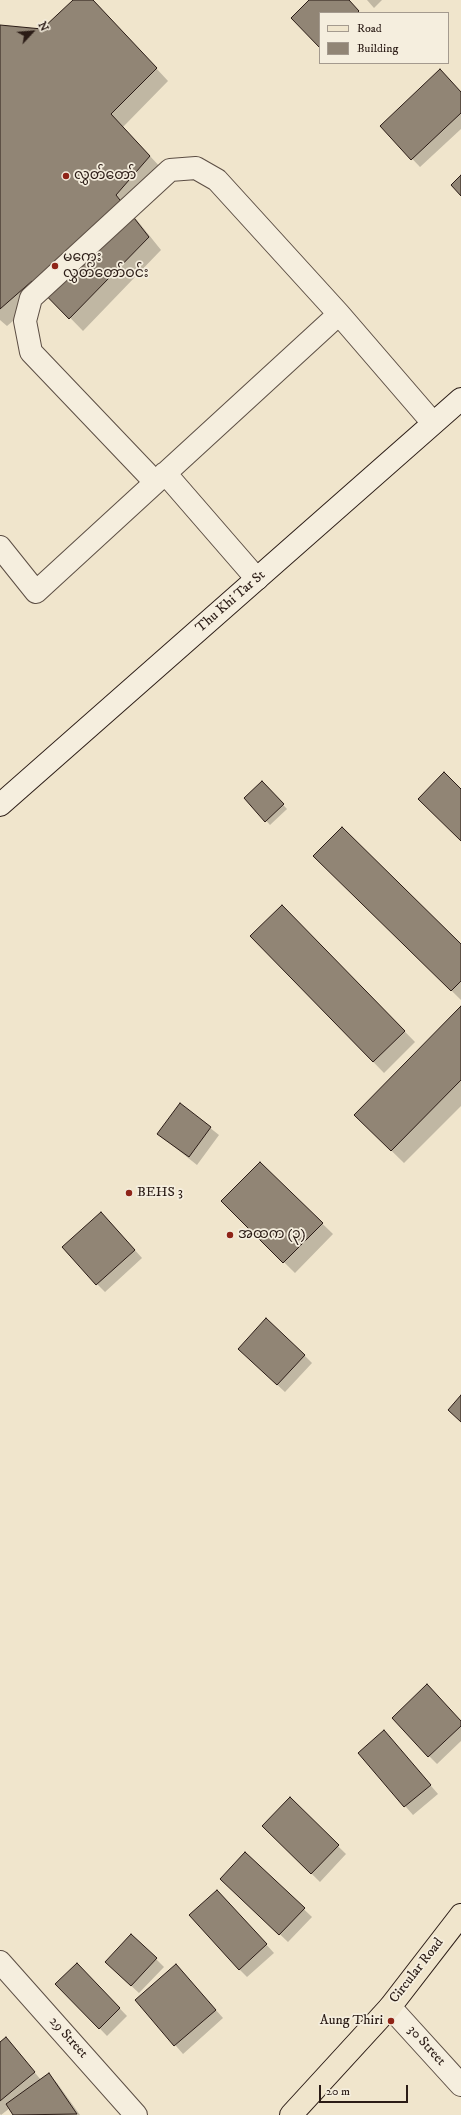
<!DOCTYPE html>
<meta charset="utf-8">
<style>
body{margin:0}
#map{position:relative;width:461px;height:2115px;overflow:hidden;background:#f0e5cc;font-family:"IM FELL DW Pica",serif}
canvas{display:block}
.legend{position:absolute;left:319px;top:12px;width:130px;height:52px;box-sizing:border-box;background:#f5eede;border:1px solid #a49a8e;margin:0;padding:5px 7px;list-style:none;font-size:12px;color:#2b1c16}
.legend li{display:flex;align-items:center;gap:8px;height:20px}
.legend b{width:20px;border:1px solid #a49a8e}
.north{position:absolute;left:12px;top:12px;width:40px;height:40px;-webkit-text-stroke:3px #f5eede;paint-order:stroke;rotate:64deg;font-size:11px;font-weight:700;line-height:16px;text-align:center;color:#2b1c16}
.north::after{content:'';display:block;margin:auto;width:14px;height:18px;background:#2b1c16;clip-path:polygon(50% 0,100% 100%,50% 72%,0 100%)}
.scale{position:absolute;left:319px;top:2085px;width:89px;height:18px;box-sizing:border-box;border:2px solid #2b1c16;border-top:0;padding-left:5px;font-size:12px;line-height:14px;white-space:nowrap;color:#2b1c16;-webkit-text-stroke:3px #f5eede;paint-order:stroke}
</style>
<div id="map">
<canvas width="461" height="2115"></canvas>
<ul class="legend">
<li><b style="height:5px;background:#f0e5cc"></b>Road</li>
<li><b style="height:11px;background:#918575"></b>Building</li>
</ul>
<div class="north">N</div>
<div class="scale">20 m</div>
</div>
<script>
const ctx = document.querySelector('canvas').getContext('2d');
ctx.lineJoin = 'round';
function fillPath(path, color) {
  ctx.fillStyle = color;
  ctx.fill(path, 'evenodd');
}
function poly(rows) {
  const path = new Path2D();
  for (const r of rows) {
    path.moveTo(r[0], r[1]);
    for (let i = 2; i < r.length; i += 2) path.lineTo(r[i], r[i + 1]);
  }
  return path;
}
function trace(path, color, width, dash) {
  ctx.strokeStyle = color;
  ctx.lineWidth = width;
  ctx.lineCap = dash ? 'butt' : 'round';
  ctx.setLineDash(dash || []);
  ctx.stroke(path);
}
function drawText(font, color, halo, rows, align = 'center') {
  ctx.font = font + ' "IM FELL DW Pica","Noto Sans Myanmar",serif';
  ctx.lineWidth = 3.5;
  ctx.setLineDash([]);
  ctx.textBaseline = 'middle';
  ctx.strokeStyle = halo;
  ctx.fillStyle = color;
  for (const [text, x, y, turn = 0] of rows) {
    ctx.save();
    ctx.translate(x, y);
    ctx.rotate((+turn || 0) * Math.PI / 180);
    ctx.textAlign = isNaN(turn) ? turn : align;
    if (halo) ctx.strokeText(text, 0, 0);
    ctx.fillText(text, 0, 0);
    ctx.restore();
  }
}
fillPath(poly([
 [75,0,93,0,168,81,123,127,162,169,128,209,161,250,83,331,46,293,7,326,0,320,0,26,42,30],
 [367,0,382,0,374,8],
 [461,93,461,129,420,167,381,126],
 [262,782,287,809,270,825,246,798],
 [315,856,461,945,461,1000],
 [282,906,415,1042,384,1073,251,936],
 [461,1007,461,1106,404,1163,355,1115],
 [180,1104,219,1135,197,1165,158,1134],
 [260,1163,333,1234,295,1273,222,1201],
 [109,1221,142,1258,105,1292,97,1284],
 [304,1355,312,1363,285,1392,247,1357],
 [461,1721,461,1741,437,1764,429,1756],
 [384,1731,438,1794,413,1815,359,1753],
 [290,1799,346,1854,320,1882,263,1826],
 [245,1853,312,1917,288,1942,230,1887],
 [225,1899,274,1953,247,1977,239,1969],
 [156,1959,164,1967,139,1993,114,1970],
 [77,1964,127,2016,107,2036,57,1984],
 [184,1974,223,2018,183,2054,137,2001],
 [6,2038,41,2080,49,2075,57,2083,80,2115,15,2115,10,2108,1,2115,0,2114,0,2043]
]), '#0003');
const building = poly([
 [73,0,93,0,157,68,111,114,150,156,116,195,149,237,69,319,32,281,0,309,0,25,42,29,73,0],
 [309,0,349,0,359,11,357,13,320,13,320,48,291,18,309,0],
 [440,69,461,92,461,113,411,160,380,126,440,69],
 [461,175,461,196,451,185,461,175],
 [444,772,461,789,461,841,418,799,444,772],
 [262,781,284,804,265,822,244,798,262,781],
 [342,827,461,944,461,981,451,991,313,856,342,827],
 [282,905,405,1031,373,1062,250,936,282,905],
 [461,1006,461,1080,391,1151,354,1115,461,1006],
 [180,1103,211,1127,189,1157,157,1134,180,1103],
 [260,1162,323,1223,283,1263,221,1201,260,1162],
 [101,1212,135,1250,96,1285,62,1247,101,1212],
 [266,1318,305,1355,277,1385,238,1349,266,1318],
 [461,1395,461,1422,448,1410,461,1395],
 [427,1684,461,1721,461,1726,428,1757,392,1718,427,1684],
 [384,1730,431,1785,404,1807,358,1753,384,1730],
 [290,1797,339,1845,311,1874,262,1826,290,1797],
 [245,1852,305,1908,279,1935,220,1879,245,1852],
 [217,1890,267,1944,239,1970,189,1915,217,1890],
 [131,1934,157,1958,131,1986,105,1962,131,1934],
 [77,1963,120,2008,99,2029,55,1984,77,1963],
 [176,1964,216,2010,174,2046,135,2000,176,1964],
 [6,2037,35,2072,0,2101,0,2042,6,2037],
 [49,2073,77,2114,13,2115,6,2104,49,2073]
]);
fillPath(building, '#918575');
trace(building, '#2b1c16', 1);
const street = poly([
 [165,473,257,579],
 [155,482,31,352,25,321,31,298,170,170,196,168,217,180,339,314,433,423],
 [0,547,36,592,339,314],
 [0,1962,136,2115],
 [390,2007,461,2085]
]);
const secondary = poly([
 [0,805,461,399]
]);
const primary = poly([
 [291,2115,390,2007,461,1915]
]);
trace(street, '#5c4e44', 24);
trace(secondary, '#2b1c16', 24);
trace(primary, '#2b1c16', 24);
trace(street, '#f5eede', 22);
trace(secondary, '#f5eede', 22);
trace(primary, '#f0e5cc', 22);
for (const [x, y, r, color] of [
 [66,176,4,"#8f2418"],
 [55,266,4,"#8f2418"],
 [129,1193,4,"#8f2418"],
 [230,1235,4,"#8f2418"],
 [391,2021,4,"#8f2418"]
]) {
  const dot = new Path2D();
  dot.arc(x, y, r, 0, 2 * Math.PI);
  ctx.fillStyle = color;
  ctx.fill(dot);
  trace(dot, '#f5eede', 1.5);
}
drawText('14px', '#2b1c16', '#f5eede', [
 ["လွှတ်တော်",74,176],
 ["မကွေး",63,258],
 ["လွှတ်တော်ဝင်း",63,274],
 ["BEHS 3",137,1193],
 ["အထက (၃)",238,1235],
 ["Aung Thiri",383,2021,"right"]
], 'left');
drawText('14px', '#2b1c16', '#f5eede', [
 ["Thu Khi Tar St",231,602,-41],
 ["Circular Road",417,1971,-52],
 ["29 Street",68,2038,48],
 ["30 Street",426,2046,48]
]);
</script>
